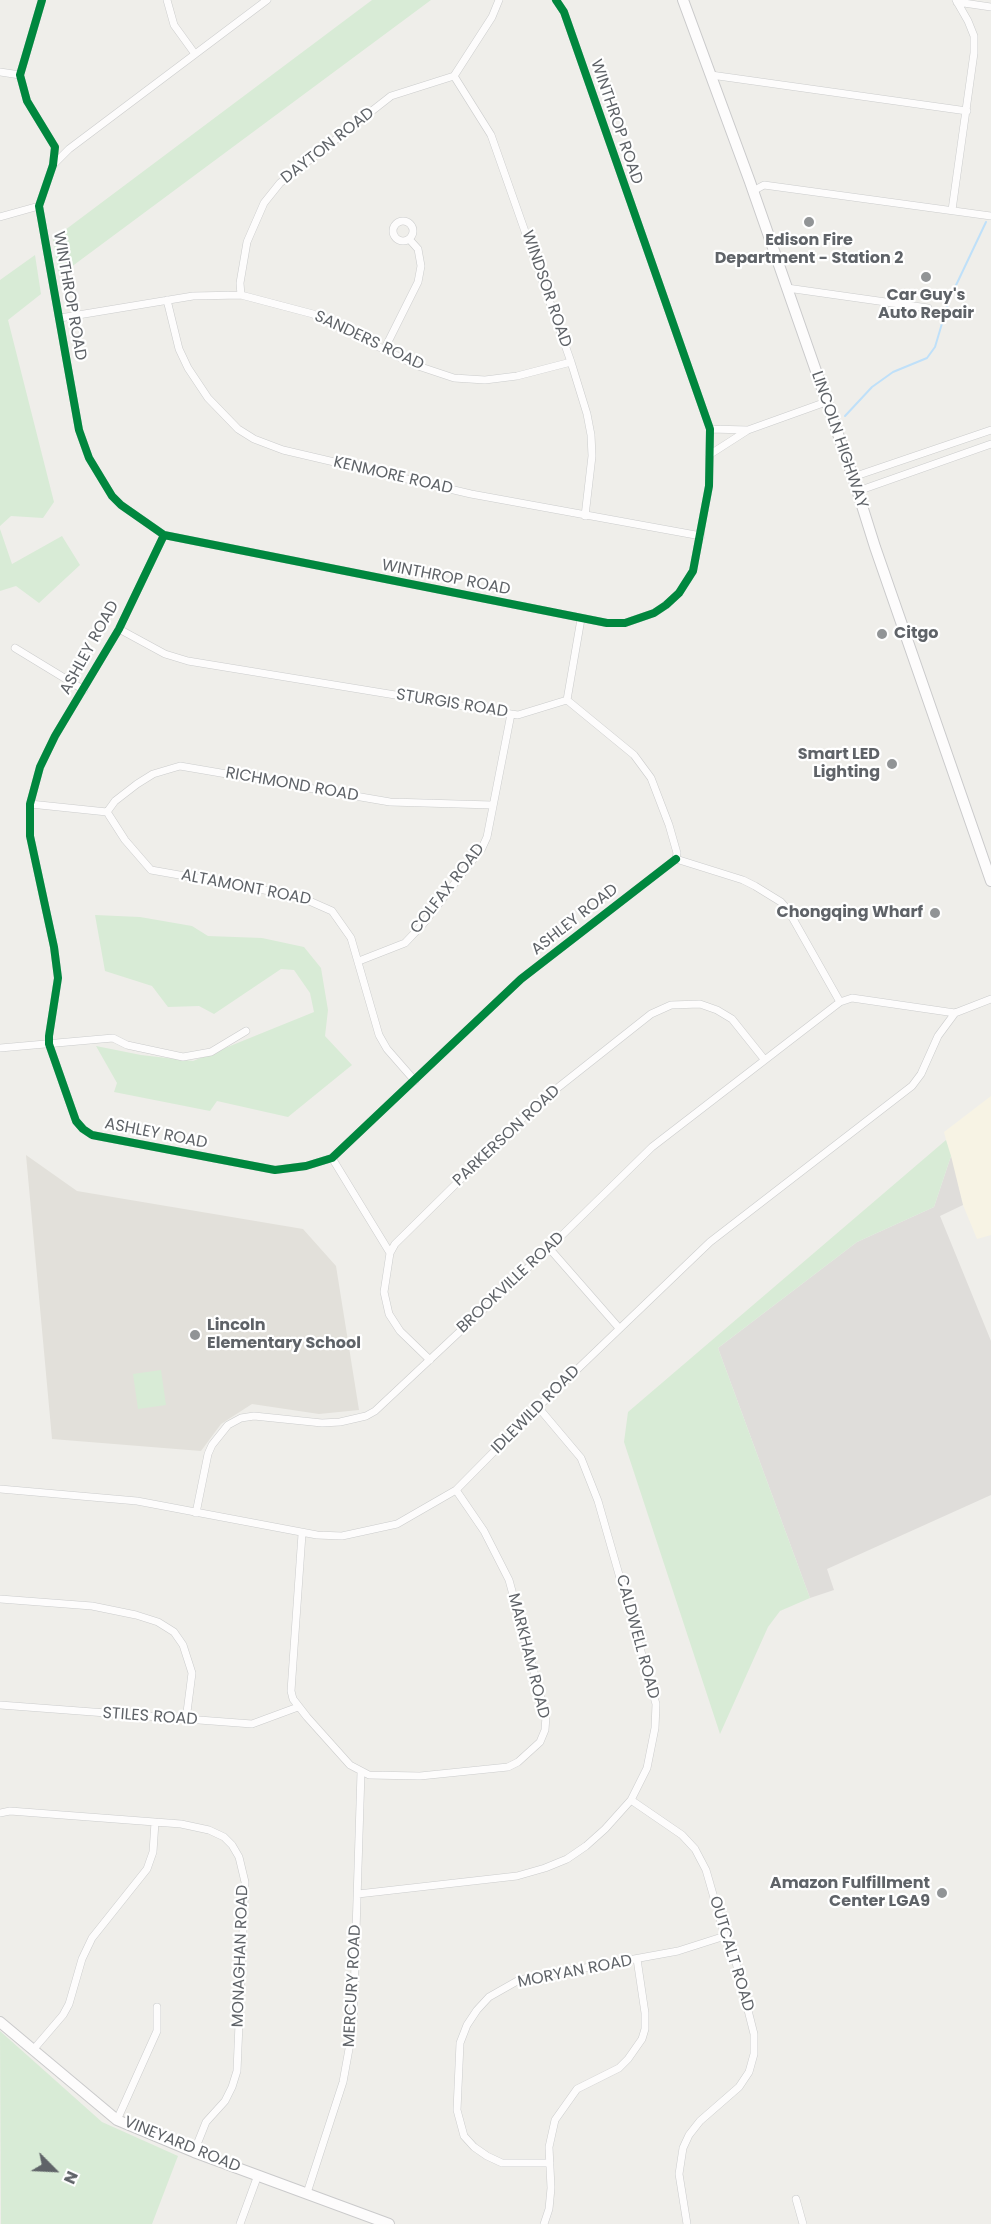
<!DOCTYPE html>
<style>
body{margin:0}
#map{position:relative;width:991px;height:2224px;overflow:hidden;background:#efeeea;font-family:Poppins,sans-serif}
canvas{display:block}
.north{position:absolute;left:24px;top:2140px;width:60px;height:60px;-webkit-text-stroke:4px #fff;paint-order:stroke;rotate:114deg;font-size:16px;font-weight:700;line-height:24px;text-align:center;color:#5f6368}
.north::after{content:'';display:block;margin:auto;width:21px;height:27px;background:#5f6368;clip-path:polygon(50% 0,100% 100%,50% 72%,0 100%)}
</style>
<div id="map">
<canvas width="991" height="2224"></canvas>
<div class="north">N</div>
</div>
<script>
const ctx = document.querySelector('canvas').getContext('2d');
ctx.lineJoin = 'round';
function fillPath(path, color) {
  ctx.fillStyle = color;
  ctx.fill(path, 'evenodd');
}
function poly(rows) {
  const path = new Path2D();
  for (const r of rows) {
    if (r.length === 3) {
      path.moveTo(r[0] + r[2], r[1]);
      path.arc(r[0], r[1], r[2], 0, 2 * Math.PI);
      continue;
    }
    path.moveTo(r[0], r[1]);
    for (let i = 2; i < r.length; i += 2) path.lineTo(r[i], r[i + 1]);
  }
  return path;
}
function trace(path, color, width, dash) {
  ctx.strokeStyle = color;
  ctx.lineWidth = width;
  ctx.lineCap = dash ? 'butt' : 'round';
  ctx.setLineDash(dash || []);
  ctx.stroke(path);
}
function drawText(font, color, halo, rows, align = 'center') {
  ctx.font = font + ' Poppins,sans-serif';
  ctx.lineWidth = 4.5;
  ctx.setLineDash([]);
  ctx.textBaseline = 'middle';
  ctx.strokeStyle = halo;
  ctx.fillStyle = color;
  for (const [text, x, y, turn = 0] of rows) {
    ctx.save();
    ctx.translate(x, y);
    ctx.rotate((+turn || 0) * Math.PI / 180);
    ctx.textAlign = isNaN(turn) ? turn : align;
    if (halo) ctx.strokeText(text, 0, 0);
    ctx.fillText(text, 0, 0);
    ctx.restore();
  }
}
fillPath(poly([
 [991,1096,991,1235,977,1239,963,1205,944,1132]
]), '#f7f3e4');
fillPath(poly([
 [951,1156,963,1205,940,1216,991,1341,991,1495,827,1569,834,1590,810,1598,718,1348,857,1242,934,1207]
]), '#dfddda');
fillPath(poly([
 [26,1155,77,1191,303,1229,336,1266,359,1410,319,1414,252,1404,221,1424,201,1451,52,1439]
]), '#e2e0da');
fillPath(poly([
 [372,0,431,0,59,276,53,239],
 [35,255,41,294,8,320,54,502,43,518,11,516,0,526,0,280],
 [0,529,12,564,62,536,80,565,39,603,16,586,0,591],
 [95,915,140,917,192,926,208,936,262,938,304,947,321,968,328,1010,325,1036,352,1065,288,1117,217,1101,210,1111,114,1092,117,1083,96,1046,141,1055,193,1061,314,1012,310,993,294,970,281,969,214,1014,199,1006,168,1007,152,986,105,971],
 [946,1140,951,1156,934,1207,857,1242,718,1348,810,1598,780,1611,768,1627,720,1734,624,1442,628,1412],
 [161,1370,166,1405,138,1409,133,1374],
 [0,2031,102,2122,178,2156,152,2224,1,2224]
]), '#d8ebd6');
trace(poly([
 [845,416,872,387,893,372,927,358,935,347,949,300,986,222]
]), '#bfe0f9', 2);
const street = poly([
 [42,0,20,75,27,101,55,147,53,165,39,206,79,430,89,458,112,496,121,505,164,535,607,623,625,623,654,613,666,605,679,593,693,571,709,486,710,429,564,12,556,0],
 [167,0,174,25,195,54],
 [957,2,991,7],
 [0,72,20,75],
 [711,75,967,111],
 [454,76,491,135,571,362,587,414,591,435,592,456,585,516],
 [454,76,492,17,499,0],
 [53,165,69,149,267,0],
 [753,191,764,185,991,216],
 [952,210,974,53,974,36,968,21,956,0],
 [0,217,39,206],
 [403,231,10],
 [787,288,928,308],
 [241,295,240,283,247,242,264,203,280,183,391,96,454,76],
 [167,300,179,349,188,368,208,398,238,429,254,439,283,450,471,494,701,536],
 [60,318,193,296,241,295,313,314,415,365,454,378,485,380,517,376,571,362],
 [385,348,418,282,421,266,418,249,409,239],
 [710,429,748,430],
 [709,455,748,430,826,402],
 [853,477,991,430],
 [858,491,991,444],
 [164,535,119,629,55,736,40,767,30,804,30,836,54,947,58,978,49,1036,49,1044,76,1121,83,1129,92,1135,275,1170,306,1166,332,1158,521,979,676,859],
 [119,629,165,654,188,661,511,714,518,715,567,700],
 [15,648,84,690],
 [567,700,634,755,651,778,669,825,677,853,676,859],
 [567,700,581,619],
 [30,804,107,812],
 [107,812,125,840,151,870,298,896,332,911,351,938,379,1035,387,1049,415,1081],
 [107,812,115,801,137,784,153,774,180,766,390,802,492,805],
 [676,859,743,880,755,886,781,902,788,910,840,1002],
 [359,961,405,943,423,924,482,848,487,837,511,714],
 [0,1048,113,1038,127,1045,183,1057,211,1052,246,1031],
 [332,1158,390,1253],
 [549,1248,619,1328],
 [430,1360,400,1331,389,1314,384,1292,390,1253,395,1244,536,1105,651,1014,671,1005,700,1004,717,1010,732,1019,764,1059],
 [0,1489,137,1501,317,1535,342,1536,397,1524,456,1490,538,1407,710,1242,912,1086,921,1074,938,1036,955,1013],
 [196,1513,208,1454,212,1445,228,1425,241,1418,254,1416,322,1423,340,1422,366,1416,375,1411,549,1248,652,1147,840,1002,852,998,955,1013,991,999],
 [302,1534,291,1691,293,1699,307,1717,350,1765,369,1775,420,1776,508,1767,518,1762,540,1742,545,1730,546,1716,509,1580,484,1531,456,1490],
 [0,1599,92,1606,136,1615,158,1622,174,1632,183,1645,192,1673,186,1720],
 [0,1705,252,1724,298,1707],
 [631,1800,682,1835,695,1849,706,1870,725,1936,732,1947,754,2034,754,2054,749,2072,739,2087,700,2121,689,2135,683,2148,679,2174,687,2224],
 [0,1813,10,1811,181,1824,209,1830,224,1837,232,1845,239,1857,245,1882,237,2071,232,2087,225,2101,206,2122,194,2152],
 [358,1894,517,1876,545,1868,567,1859,586,1846,605,1829,631,1800,647,1768,655,1728,656,1704,598,1501,581,1458,538,1407],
 [33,2050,63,2015,69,2004,82,1959,92,1938,147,1869,153,1852,155,1822],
 [117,2120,157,2031,157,2007],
 [550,2163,502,2163,487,2156,474,2147,464,2136,457,2110,460,2043,467,2025,477,2010,489,1997,519,1980,678,1951,725,1936],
 [307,2193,343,2082,353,2027,361,1772],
 [796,2199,803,2224],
 [240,2224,258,2175],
 [544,2224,549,2209,551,2188,549,2147,555,2120,577,2089,619,2068,628,2059,642,2039,645,2029,645,2013,637,1959]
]);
const secondary = poly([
 [683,0,750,182,853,477,875,547,991,881],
 [0,2022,117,2120,194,2152,389,2224]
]);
trace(street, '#cbcccc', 8);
trace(secondary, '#cacacb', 12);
trace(street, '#fdfcfc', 7);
trace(secondary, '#fdfcfc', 10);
trace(poly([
 [42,0,20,75,27,101,55,147,53,165,39,206,79,430,89,458,112,496,121,505,164,535,607,623,625,623,654,613,666,605,679,593,693,571,709,486,710,429,564,12,556,0],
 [164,535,119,629,55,736,40,767,30,804,30,836,54,947,58,978,49,1036,49,1044,76,1121,83,1129,92,1135,275,1170,306,1166,332,1158,521,979,676,859]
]), '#00873e', 8);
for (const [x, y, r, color] of [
 [809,222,6,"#919496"],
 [926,277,6,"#919496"],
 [882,634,6,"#919496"],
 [892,764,6,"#919496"],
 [935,913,6,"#919496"],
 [195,1335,6,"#919496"],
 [942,1893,6,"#919496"]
]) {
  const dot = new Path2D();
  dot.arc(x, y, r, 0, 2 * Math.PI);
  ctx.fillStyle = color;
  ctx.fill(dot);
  trace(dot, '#fff', 2);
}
drawText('16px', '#5f6368', '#fff', [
 ["WINTHROP ROAD",616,122,71],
 ["DAYTON ROAD",328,146,-38],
 ["WINDSOR ROAD",546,289,71],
 ["WINTHROP ROAD",69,296,80],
 ["SANDERS ROAD",369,341,25],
 ["LINCOLN HIGHWAY",839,440,71],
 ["KENMORE ROAD",393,476,13],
 ["WINTHROP ROAD",446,578,11],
 ["ASHLEY ROAD",90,648,-61],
 ["STURGIS ROAD",452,704,9],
 ["RICHMOND ROAD",292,785,10],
 ["ALTAMONT ROAD",246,888,11],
 ["COLFAX ROAD",448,889,-52],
 ["ASHLEY ROAD",575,920,-38],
 ["ASHLEY ROAD",156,1134,11],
 ["PARKERSON ROAD",507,1136,-43],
 ["BROOKVILLE ROAD",511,1283,-43],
 ["IDLEWILD ROAD",536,1410,-45],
 ["CALDWELL ROAD",637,1637,75],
 ["MARKHAM ROAD",528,1656,76],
 ["STILES ROAD",150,1717,4],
 ["OUTCALT ROAD",731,1954,73],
 ["MONAGHAN ROAD",241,1956,-88],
 ["MORYAN ROAD",575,1972,-11],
 ["MERCURY ROAD",353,1986,-87],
 ["VINEYARD ROAD",182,2145,22]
]);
drawText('bold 16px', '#5f6368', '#fff', [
 ["Edison Fire",809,241,"center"],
 ["Department - Station 2",809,259,"center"],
 ["Car Guy's",926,296,"center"],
 ["Auto Repair",926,314,"center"],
 ["Citgo",894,634,"left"],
 ["Smart LED",880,755],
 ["Lighting",880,773],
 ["Chongqing Wharf",923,913],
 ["Lincoln",207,1326,"left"],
 ["Elementary School",207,1344,"left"],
 ["Amazon Fulfillment",930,1884],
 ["Center LGA9",930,1902]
], 'right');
</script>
